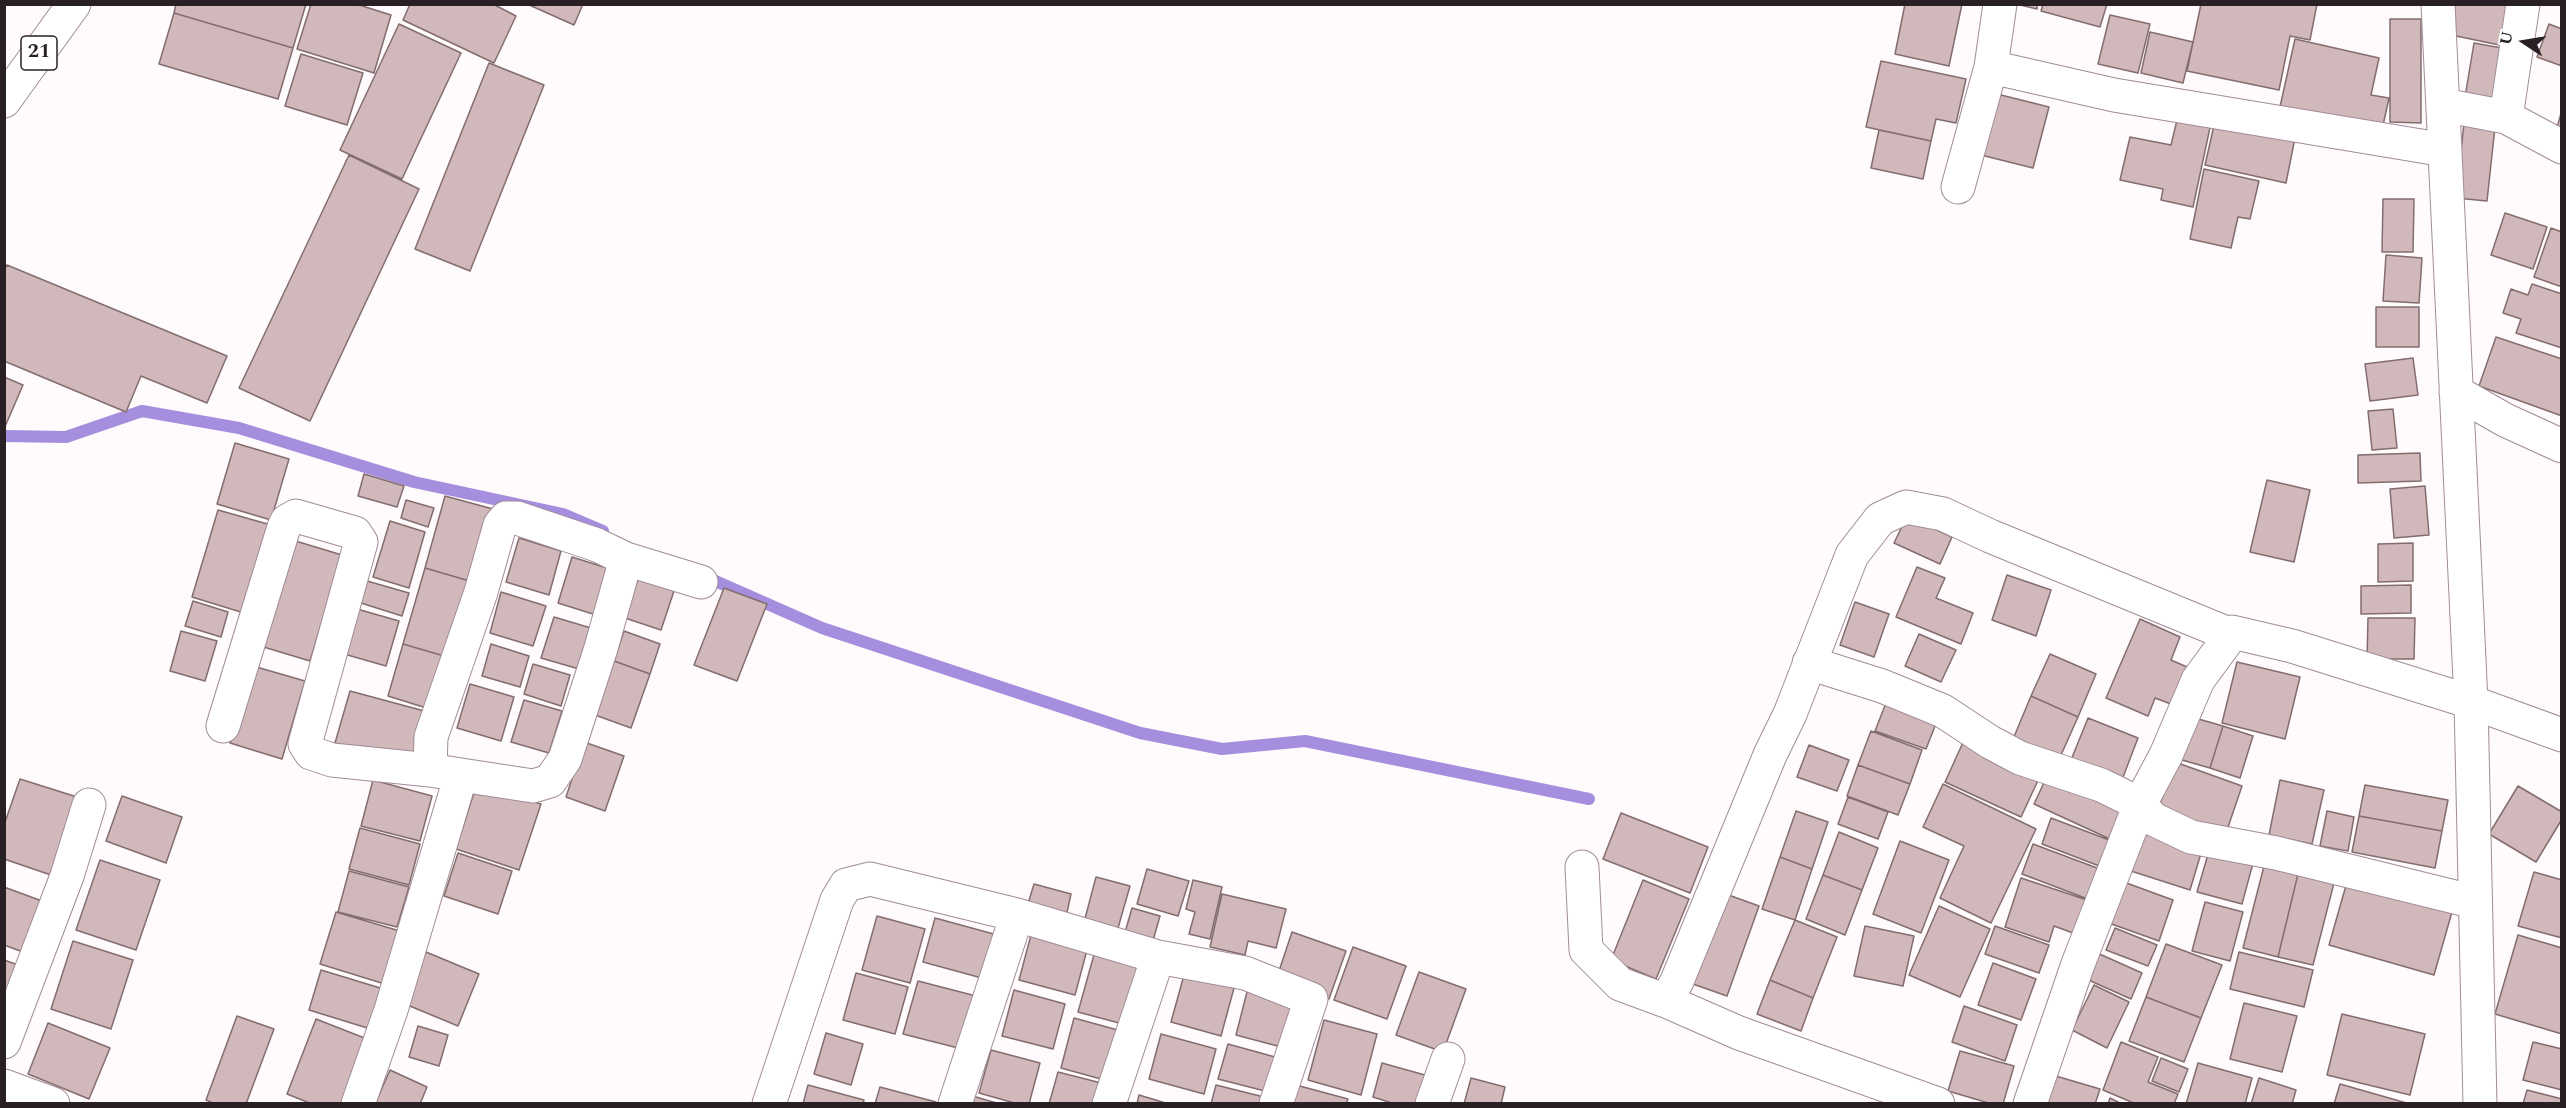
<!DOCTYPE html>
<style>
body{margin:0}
#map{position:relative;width:2566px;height:1108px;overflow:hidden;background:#fffafc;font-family:Spectral,serif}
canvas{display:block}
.frame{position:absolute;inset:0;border:6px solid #282024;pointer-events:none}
.north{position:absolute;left:2494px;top:12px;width:60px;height:60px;-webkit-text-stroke:4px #fff;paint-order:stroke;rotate:282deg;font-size:16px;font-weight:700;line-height:24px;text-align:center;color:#282024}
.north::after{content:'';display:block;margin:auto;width:21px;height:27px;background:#282024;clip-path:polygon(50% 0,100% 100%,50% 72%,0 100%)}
</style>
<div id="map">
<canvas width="2566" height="1108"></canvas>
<div class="frame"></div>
<div class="north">U</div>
</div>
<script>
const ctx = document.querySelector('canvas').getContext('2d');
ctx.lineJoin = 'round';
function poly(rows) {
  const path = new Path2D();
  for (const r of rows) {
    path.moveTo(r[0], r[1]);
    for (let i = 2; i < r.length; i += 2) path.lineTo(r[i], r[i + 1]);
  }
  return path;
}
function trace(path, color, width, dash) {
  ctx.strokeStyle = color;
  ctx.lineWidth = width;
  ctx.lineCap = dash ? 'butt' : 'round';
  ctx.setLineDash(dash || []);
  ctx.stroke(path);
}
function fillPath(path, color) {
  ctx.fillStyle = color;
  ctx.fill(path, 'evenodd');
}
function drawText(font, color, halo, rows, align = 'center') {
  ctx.font = font + ' Spectral,serif';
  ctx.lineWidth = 4.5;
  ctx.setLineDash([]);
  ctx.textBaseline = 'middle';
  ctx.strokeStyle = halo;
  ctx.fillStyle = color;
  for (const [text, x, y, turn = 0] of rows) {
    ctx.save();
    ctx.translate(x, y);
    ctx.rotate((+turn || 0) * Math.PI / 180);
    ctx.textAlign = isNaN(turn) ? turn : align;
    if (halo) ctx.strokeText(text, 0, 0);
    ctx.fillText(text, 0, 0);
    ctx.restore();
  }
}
trace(poly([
 [4,436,66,437,142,411,239,428,414,482,563,514,603,531],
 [704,576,822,628,1140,733,1222,749,1305,741,1589,799]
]), '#a48edd', 12);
const building = poly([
 [176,4,306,4,293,48,174,13,176,4],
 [311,4,356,4,391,15,374,73,297,49,311,4],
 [410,4,493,4,516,16,494,63,403,20,410,4],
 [527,4,583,4,574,25,527,4],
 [1905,4,1962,4,1949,66,1895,54,1905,4],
 [2016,4,2037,4,2037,9,2016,4],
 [2043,4,2107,4,2100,27,2041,11,2043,4],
 [2201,4,2317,4,2310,40,2290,36,2279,90,2187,71,2201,4],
 [2448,4,2512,4,2504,46,2442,33,2448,4],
 [174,13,293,48,278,99,159,64,174,13],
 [2110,15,2150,24,2138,73,2098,64,2110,15],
 [2390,19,2421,19,2421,123,2390,122,2390,19],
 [399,24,461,53,402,179,340,150,399,24],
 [2549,24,2562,29,2562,66,2537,57,2549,24],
 [2150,32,2193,42,2183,83,2141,73,2150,32],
 [2295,39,2379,58,2371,95,2389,98,2382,130,2280,107,2295,39],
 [2474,43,2507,49,2496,109,2464,103,2474,43],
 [301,54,363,73,347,125,285,106,301,54],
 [1881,61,1966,79,1956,123,1936,119,1931,141,1866,127,1881,61],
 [489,63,544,85,470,271,415,249,489,63],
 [1997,94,2049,107,2033,168,1981,155,1997,94],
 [2562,110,2562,136,2555,134,2562,110],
 [2178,116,2211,123,2193,207,2161,200,2163,189,2120,180,2130,137,2171,145,2178,116],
 [2215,121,2295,138,2286,183,2205,165,2215,121],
 [2464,123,2495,127,2487,201,2456,198,2464,123],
 [1879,130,1931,141,1923,179,1871,168,1879,130],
 [349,155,419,189,310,421,239,388,349,155],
 [2204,169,2259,181,2250,219,2238,217,2231,248,2190,239,2204,169],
 [2383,199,2414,199,2413,252,2382,252,2383,199],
 [2505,213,2547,227,2533,269,2491,255,2505,213],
 [2551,228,2562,232,2562,287,2534,277,2551,228],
 [2386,255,2422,258,2419,303,2383,301,2386,255],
 [7,265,227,356,207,403,141,376,126,412,4,361,4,270,7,265],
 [2532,284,2562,294,2562,348,2516,333,2521,319,2503,313,2511,289,2528,295,2532,284],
 [2376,307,2419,307,2419,347,2376,347,2376,307],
 [2496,337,2562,359,2562,416,2479,386,2496,337],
 [2413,358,2418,395,2370,401,2365,364,2413,358],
 [4,377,23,385,4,429,4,377],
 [2393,409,2397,448,2372,450,2368,411,2393,409],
 [235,443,289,459,271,520,217,504,235,443],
 [2420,453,2421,481,2358,483,2358,455,2420,453],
 [364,474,404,486,397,507,358,496,364,474],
 [2267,480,2310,490,2294,562,2250,552,2267,480],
 [2425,486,2429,535,2394,538,2390,489,2425,486],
 [445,496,493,509,473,582,425,568,445,496],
 [406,500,434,508,428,527,401,518,406,500],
 [218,510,271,525,244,613,192,597,218,510],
 [1907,516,1952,537,1940,564,1894,543,1907,516],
 [390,521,425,532,409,588,373,577,390,521],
 [519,538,561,551,549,595,506,582,519,538],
 [289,539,342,555,310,661,257,645,289,539],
 [2413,543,2413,581,2378,582,2378,544,2413,543],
 [572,557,610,569,596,615,558,603,572,557],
 [1917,567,1945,578,1936,598,1973,613,1961,644,1896,617,1917,567],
 [425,568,473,582,451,658,403,644,425,568],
 [2007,575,2051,590,2036,636,1992,620,2007,575],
 [638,579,674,591,661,630,625,618,638,579],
 [367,581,409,593,402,616,361,603,367,581],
 [2411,585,2411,613,2361,614,2361,586,2411,585],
 [724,588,767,604,737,681,694,665,724,588],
 [501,592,546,606,533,646,490,633,501,592],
 [193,601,228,612,221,637,185,626,193,601],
 [1855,602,1889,614,1874,657,1840,645,1855,602],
 [357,609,399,621,386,666,344,654,357,609],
 [554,617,591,628,579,669,541,658,554,617],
 [2368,618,2415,618,2414,659,2367,659,2368,618],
 [2140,619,2180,637,2171,660,2187,667,2171,704,2155,698,2148,716,2106,698,2140,619],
 [181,631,217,641,205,681,170,671,181,631],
 [624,631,660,644,650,674,614,661,624,631],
 [1919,634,1956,650,1941,682,1905,666,1919,634],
 [403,644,451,658,436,711,388,696,403,644],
 [491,644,529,656,520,687,482,676,491,644],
 [2050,654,2096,674,2078,717,2031,696,2050,654],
 [614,661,650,674,631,728,595,715,614,661],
 [2237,662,2300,677,2285,739,2222,723,2237,662],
 [533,664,570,675,561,706,524,694,533,664],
 [253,666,305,681,282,759,230,743,253,666],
 [470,684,514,697,501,741,457,728,470,684],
 [350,691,428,712,413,765,335,743,350,691],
 [2031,696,2078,717,2057,764,2011,744,2031,696],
 [524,700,562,711,549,753,511,742,524,700],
 [1886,703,1937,721,1926,749,1875,731,1886,703],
 [2188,716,2223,726,2210,768,2175,758,2188,716],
 [2088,718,2138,738,2120,785,2069,765,2088,718],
 [2223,726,2253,736,2240,778,2210,768,2223,726],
 [1871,731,1922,750,1910,784,1858,765,1871,731],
 [1965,738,2041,774,2021,817,1945,782,1965,738],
 [584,742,624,756,605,811,566,797,584,742],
 [1809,745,1849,760,1837,791,1797,777,1809,745],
 [2175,762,2242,786,2225,836,2157,812,2175,762],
 [1858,765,1910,784,1898,815,1847,796,1858,765],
 [2049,772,2127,807,2112,840,2034,804,2049,772],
 [20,779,77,797,51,875,4,859,4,825,20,779],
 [373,780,432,796,420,841,361,826,373,780],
 [2280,780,2324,790,2312,844,2269,835,2280,780],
 [477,783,541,804,519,870,456,849,477,783],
 [1943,784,2036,829,1991,923,1940,898,1964,846,1923,827,1943,784],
 [2365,785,2448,800,2442,831,2359,816,2365,785],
 [2518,786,2562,812,2562,819,2536,862,2489,834,2518,786],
 [122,796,182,817,166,863,106,841,122,796],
 [1848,797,1888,812,1878,839,1838,824,1848,797],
 [1796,811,1828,822,1812,869,1780,857,1796,811],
 [2327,811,2354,817,2348,851,2320,846,2327,811],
 [1621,813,1708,847,1690,893,1603,859,1621,813],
 [2359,816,2442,831,2435,868,2352,852,2359,816],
 [2051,818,2117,843,2107,869,2042,844,2051,818],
 [360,828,420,844,409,885,349,869,360,828],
 [2143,831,2202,850,2190,890,2131,871,2143,831],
 [1839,832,1878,848,1862,890,1823,875,1839,832],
 [1900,841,1949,860,1921,933,1873,914,1900,841],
 [2033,844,2105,871,2093,901,2022,874,2033,844],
 [2209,851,2253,863,2242,904,2197,892,2209,851],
 [458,853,512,871,498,914,444,896,458,853],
 [1780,857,1812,869,1795,920,1762,909,1780,857],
 [100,860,160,880,136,950,76,930,100,860],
 [2264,866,2298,874,2278,957,2243,948,2264,866],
 [1147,869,1189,881,1178,916,1137,904,1147,869],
 [349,871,409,887,397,927,338,912,349,871],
 [2534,872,2562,880,2562,938,2518,926,2534,872],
 [2298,874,2334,883,2313,965,2278,957,2298,874],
 [1823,875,1862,890,1845,935,1806,919,1823,875],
 [1096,877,1130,886,1116,935,1083,926,1096,877],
 [2021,878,2096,903,2084,937,2054,926,2049,942,2005,927,2021,878],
 [1193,880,1222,887,1210,939,1189,934,1195,912,1186,909,1193,880],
 [1643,880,1689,899,1656,979,1611,960,1643,880],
 [2121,881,2173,900,2159,941,2106,922,2121,881],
 [2347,882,2452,912,2434,975,2329,945,2347,882],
 [1034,884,1071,894,1066,917,1027,907,1034,884],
 [4,887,42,901,23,952,4,945,4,887],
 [1723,893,1759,906,1727,996,1690,983,1723,893],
 [1222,894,1286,909,1276,948,1248,941,1245,955,1210,947,1222,894],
 [2205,902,2243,912,2230,961,2192,951,2205,902],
 [1939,906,1990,929,1960,997,1909,975,1939,906],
 [1132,908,1160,916,1150,951,1122,943,1132,908],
 [336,912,403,932,388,985,320,964,336,912],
 [877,916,925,929,910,983,862,970,877,916],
 [935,918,1001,936,989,980,923,962,935,918],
 [1795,920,1837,937,1813,998,1770,980,1795,920],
 [1865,926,1914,936,1903,986,1854,976,1865,926],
 [1995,926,2049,945,2039,973,1985,954,1995,926],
 [2115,928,2157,945,2148,966,2106,950,2115,928],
 [1292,932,1346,951,1329,999,1276,980,1292,932],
 [1031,935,1087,950,1075,995,1019,980,1031,935],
 [2518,935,2562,948,2562,1034,2495,1014,2518,935],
 [73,941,133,960,111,1029,51,1009,73,941],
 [2166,944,2222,965,2201,1018,2146,997,2166,944],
 [1353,947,1406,966,1387,1019,1334,1000,1353,947],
 [1095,951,1151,967,1134,1027,1078,1012,1095,951],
 [426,952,479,974,458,1026,405,1004,426,952],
 [2095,952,2142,973,2131,999,2084,978,2095,952],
 [2239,952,2313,970,2304,1007,2230,989,2239,952],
 [4,960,18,965,4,1001,4,960],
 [1993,963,2036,979,2021,1020,1978,1005,1993,963],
 [321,970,390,991,377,1031,309,1010,321,970],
 [1419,972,1466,989,1443,1052,1396,1035,1419,972],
 [856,973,908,987,895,1034,843,1020,856,973],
 [1184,975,1234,988,1221,1036,1171,1022,1184,975],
 [1770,980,1813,998,1801,1031,1757,1014,1770,980],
 [918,981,976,996,962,1049,903,1034,918,981],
 [1249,984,1298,997,1285,1048,1236,1035,1249,984],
 [2094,985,2129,1002,2107,1048,2072,1030,2094,985],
 [1014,990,1065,1004,1053,1049,1002,1036,1014,990],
 [2146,997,2201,1018,2184,1062,2129,1041,2146,997],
 [2244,1003,2297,1016,2282,1072,2230,1059,2244,1003],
 [1964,1006,2017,1025,2005,1061,1952,1042,1964,1006],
 [2342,1014,2425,1034,2410,1095,2327,1075,2342,1014],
 [237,1016,274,1029,246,1104,215,1104,206,1100,237,1016],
 [1074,1018,1125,1032,1112,1082,1061,1068,1074,1018],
 [316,1019,367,1039,342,1104,312,1104,287,1094,316,1019],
 [1324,1020,1377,1034,1361,1095,1308,1080,1324,1020],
 [48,1023,110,1048,89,1099,28,1074,48,1023],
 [418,1026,448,1035,439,1066,409,1057,418,1026],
 [826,1033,863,1044,851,1085,814,1074,826,1033],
 [1161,1034,1216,1049,1204,1094,1149,1079,1161,1034],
 [2121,1042,2158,1057,2148,1082,2178,1094,2174,1104,2136,1104,2103,1090,2121,1042],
 [2533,1042,2562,1049,2562,1090,2523,1080,2533,1042],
 [1228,1044,1275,1057,1265,1091,1218,1079,1228,1044],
 [991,1050,1040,1063,1029,1104,1018,1104,979,1093,991,1050],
 [1960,1051,2014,1066,2003,1104,1992,1104,1948,1091,1960,1051],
 [2161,1058,2188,1069,2179,1092,2152,1081,2161,1058],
 [1382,1063,1432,1077,1425,1104,1395,1104,1373,1097,1382,1063],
 [2198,1063,2252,1078,2245,1104,2186,1104,2198,1063],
 [390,1070,427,1087,420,1104,375,1104,390,1070],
 [1058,1072,1109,1085,1104,1104,1049,1104,1058,1072],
 [2049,1074,2100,1089,2095,1104,2040,1104,2049,1074],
 [1471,1078,1505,1087,1501,1104,1464,1104,1471,1078],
 [2259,1078,2296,1090,2292,1104,2251,1104,2259,1078],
 [2340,1084,2410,1104,2334,1104,2340,1084],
 [808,1085,864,1100,863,1104,803,1104,808,1085],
 [1216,1085,1264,1097,1262,1104,1211,1104,1216,1085],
 [1296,1085,1348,1099,1346,1104,1291,1104,1296,1085],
 [880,1087,936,1102,935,1104,875,1104,880,1087],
 [2527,1090,2562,1099,2562,1104,2523,1104,2527,1090],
 [969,1095,1000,1104,967,1104,969,1095],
 [1139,1095,1169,1104,1137,1104,1139,1095],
 [2110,1098,2122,1104,2108,1104,2110,1098]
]);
fillPath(building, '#d1b8ba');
trace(building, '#836d6f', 1.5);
const street = poly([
 [2000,4,1991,67,2114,95,2445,150],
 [2438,4,2471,702,2480,1104],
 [2443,105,2506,117,2562,147],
 [2506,117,2523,4],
 [1958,187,1991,67],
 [2456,392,2505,420,2562,446],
 [1809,663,1882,686,1943,711,1990,742,2020,758,2101,785,2140,804,2153,819,2191,837,2276,853,2475,902],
 [223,726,284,527,287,521,296,516,355,533,361,542,305,744,311,753,332,760,430,770],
 [461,775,533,786,550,781,565,759,601,648,626,559],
 [1582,867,1586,950,1620,984,1666,1001,1739,1033,1938,1104],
 [1666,1001,1677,981,1770,755,1790,714,1852,555,1880,519,1906,507,1943,514,1990,536,2231,635,2232,632,2292,646,2471,702,2562,735],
 [4,1042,67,876,89,805],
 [4,1086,53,1104],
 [358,1104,391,1010,461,775,430,770,431,737,481,592,500,525,506,518,517,518,597,545,626,559,701,582],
 [769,1104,837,900,846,885,870,879,1017,915,1158,957,1245,973,1311,999,1276,1104],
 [955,1104,1017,915],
 [1109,1104,1158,957],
 [1432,1104,1448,1059],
 [2030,1104,2078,964,2140,804,2166,755,2198,680,2231,635]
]);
const highway = poly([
 [4,101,74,4]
]);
trace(street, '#a18c96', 35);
trace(highway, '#a18c96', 35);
trace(street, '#fff', 33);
trace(highway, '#fff', 33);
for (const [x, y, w] of [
 [39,53,36]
]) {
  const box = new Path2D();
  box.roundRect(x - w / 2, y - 17, w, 34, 4.5);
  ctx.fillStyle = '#fff';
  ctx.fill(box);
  trace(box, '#282024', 1.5);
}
drawText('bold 20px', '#282024', null, [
 ["21",39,53]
]);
</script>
